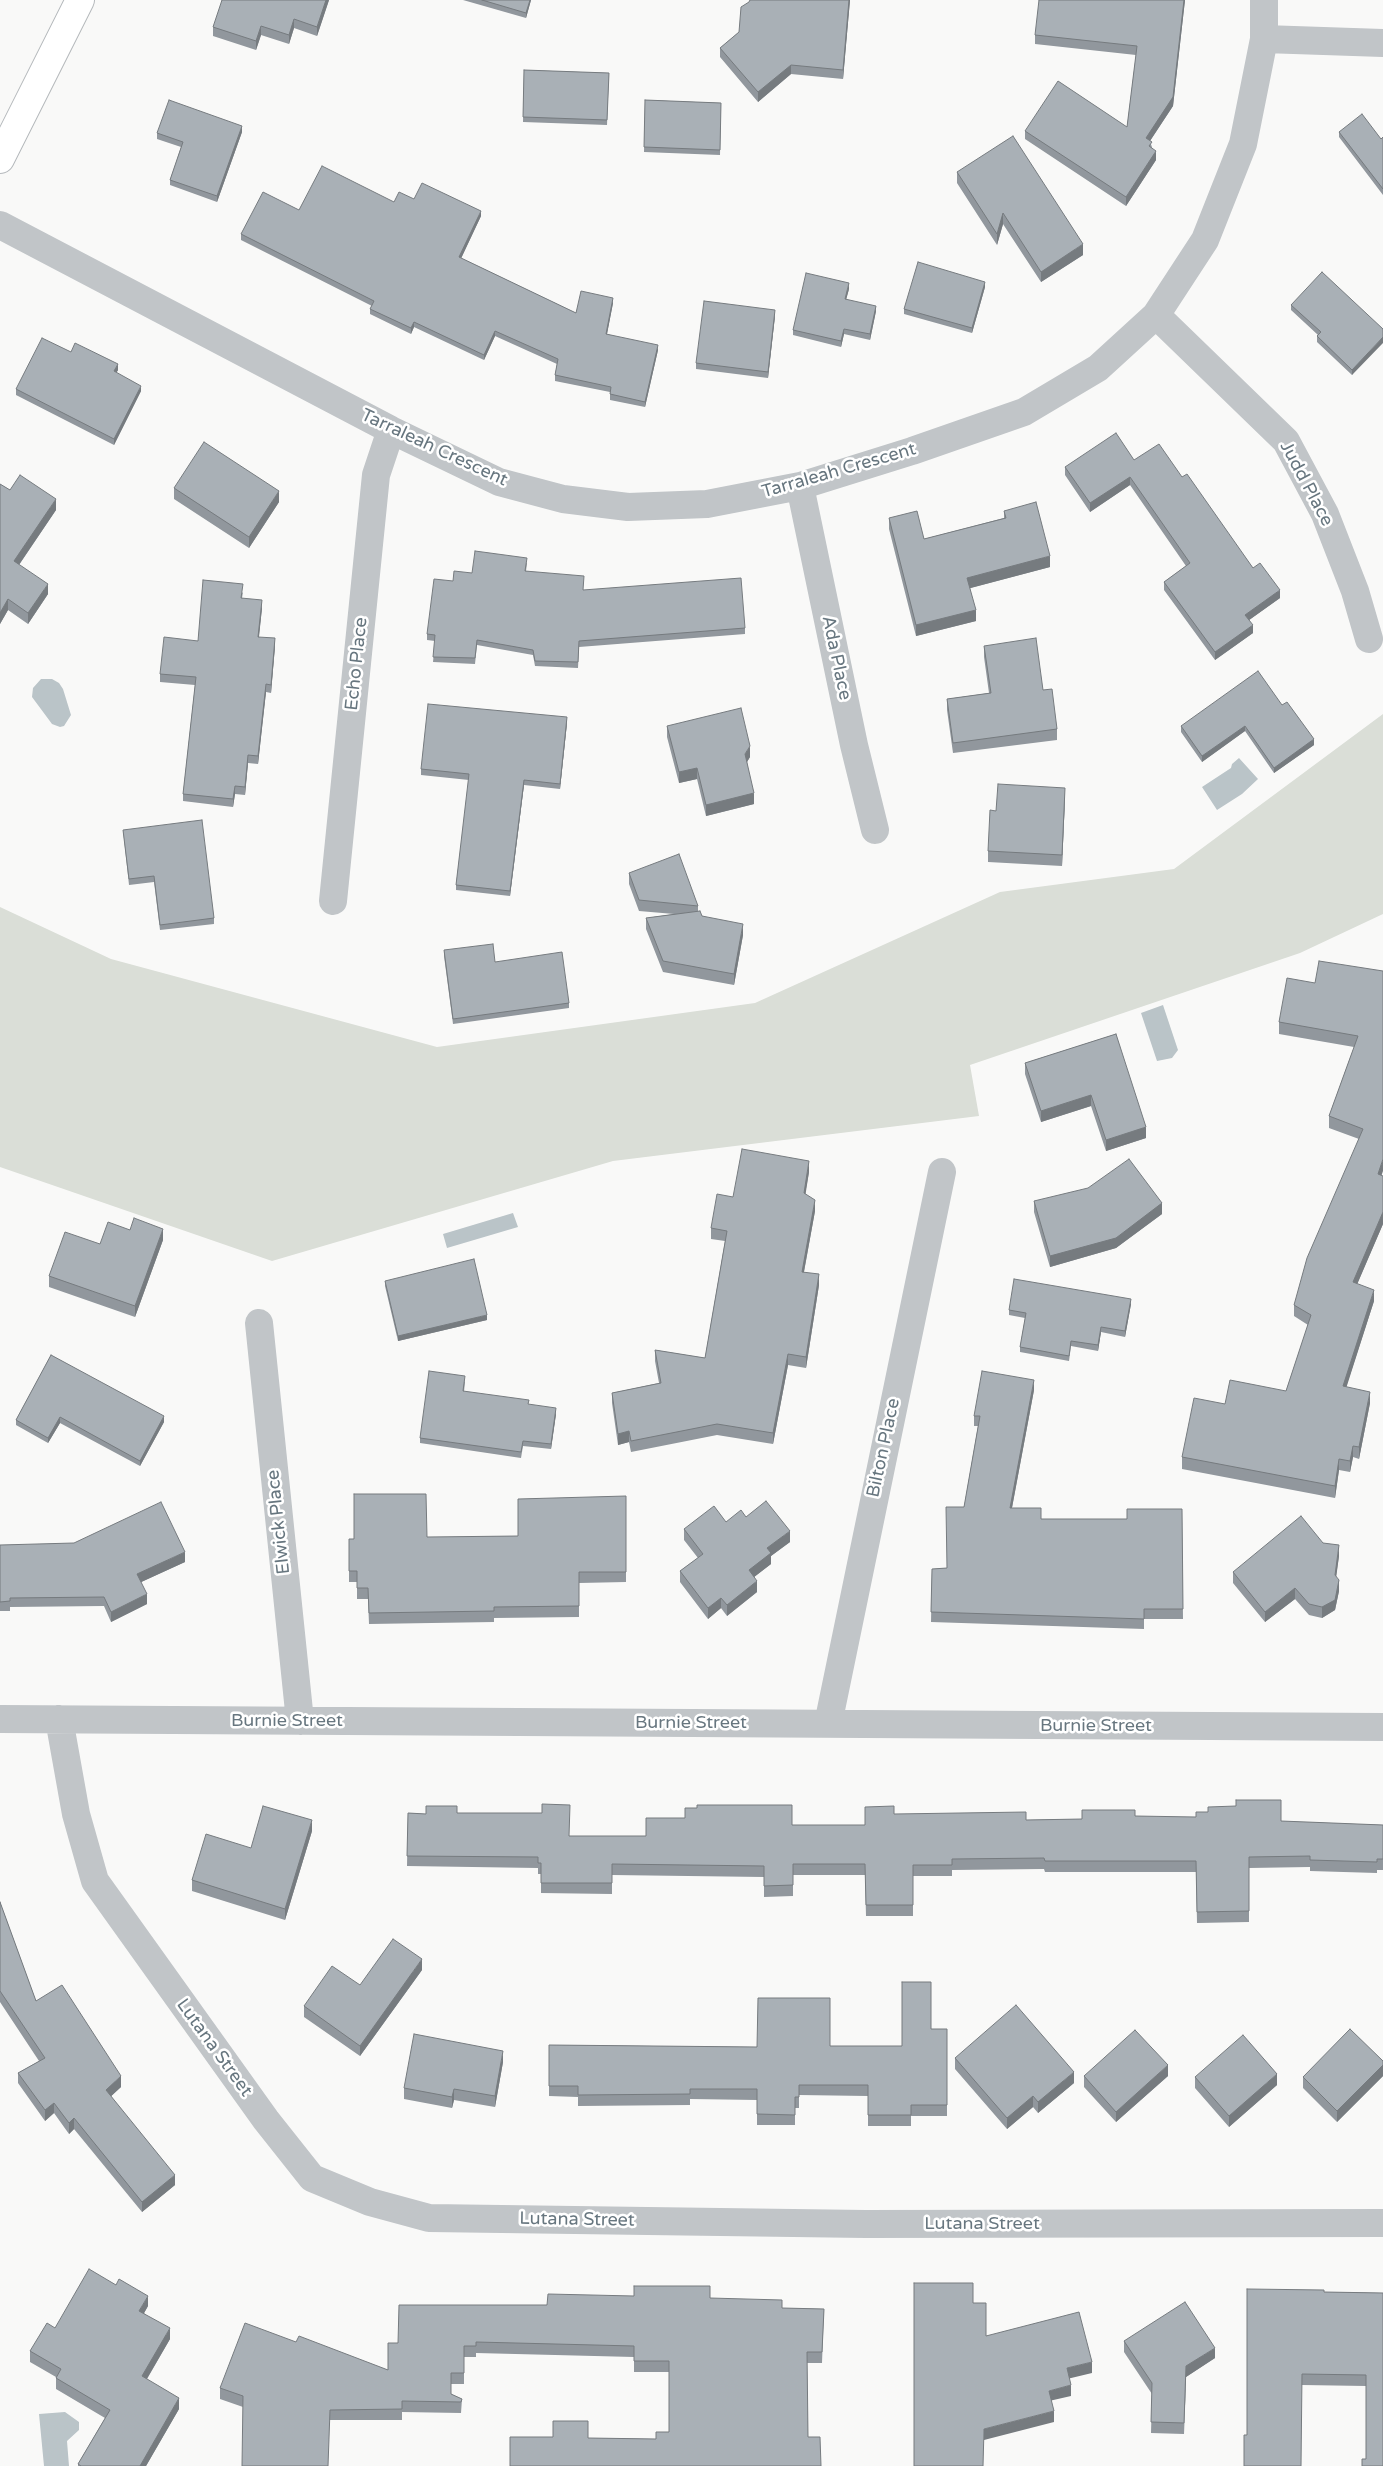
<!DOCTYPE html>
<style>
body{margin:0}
canvas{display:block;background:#f9f9f8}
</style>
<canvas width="1383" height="2466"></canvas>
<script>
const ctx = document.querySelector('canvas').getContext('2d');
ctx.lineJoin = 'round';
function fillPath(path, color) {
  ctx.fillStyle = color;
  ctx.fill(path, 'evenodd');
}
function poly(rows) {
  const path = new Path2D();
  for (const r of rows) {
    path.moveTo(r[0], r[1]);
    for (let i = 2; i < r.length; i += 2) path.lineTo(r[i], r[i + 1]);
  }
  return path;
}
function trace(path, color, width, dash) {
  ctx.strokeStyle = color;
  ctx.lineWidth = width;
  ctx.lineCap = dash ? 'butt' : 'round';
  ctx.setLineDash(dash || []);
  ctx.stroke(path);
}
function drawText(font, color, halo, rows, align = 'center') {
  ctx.font = font + ' "Varela Round",sans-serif';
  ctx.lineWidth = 5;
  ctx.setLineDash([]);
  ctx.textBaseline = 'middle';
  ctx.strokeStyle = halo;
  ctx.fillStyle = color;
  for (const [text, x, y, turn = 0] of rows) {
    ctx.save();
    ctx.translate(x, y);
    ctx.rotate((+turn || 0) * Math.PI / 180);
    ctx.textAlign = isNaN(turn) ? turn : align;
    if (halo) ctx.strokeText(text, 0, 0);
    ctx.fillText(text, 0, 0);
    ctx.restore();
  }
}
fillPath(poly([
 [1383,714,1383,914,1300,953,970,1065,979,1116,613,1161,272,1261,0,1167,0,907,111,959,437,1047,755,1003,1000,892,1174,869]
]), '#daded7');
fillPath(poly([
 [41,679,52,679,59,683,63,689,71,715,64,726,60,727,52,724,32,697,33,688],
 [1239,758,1258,779,1242,794,1217,810,1202,787,1231,768,1232,764],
 [1163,1005,1178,1050,1172,1058,1157,1061,1141,1013],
 [513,1213,518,1227,447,1248,443,1234],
 [65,2412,79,2422,79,2430,67,2441,69,2466,44,2466,39,2414]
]), '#bac4c8');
const major = poly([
 [0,159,80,0]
]);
trace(major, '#b5b9bc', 30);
trace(poly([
 [1264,39,1383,43],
 [0,225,391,430,499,482,563,499,628,507,707,504,800,486,912,451,1024,412,1098,368,1156,315,1205,240,1243,144,1264,39,1264,0],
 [1156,315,1286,441,1325,514,1355,591,1369,639],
 [800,486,854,745,875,830],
 [333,901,376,475,391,430],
 [259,1323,300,1721],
 [0,1719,1383,1727],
 [59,1719,76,1814,95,1881,266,2120,312,2178,370,2202,429,2218,866,2224,1383,2223],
 [828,1724,942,1172]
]), '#c1c5c8', 28);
trace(major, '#fff', 28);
fillPath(poly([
 [329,0,317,36,294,28,289,44,261,35,256,50,213,36,213,27],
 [463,0,531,0,526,18],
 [850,0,843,79,791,74,758,102,720,57,720,48,739,32,749,2],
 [1185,0,1173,106,1150,141,1156,160,1126,206,1025,139,1025,131,1127,127,1136,55,1035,44,1035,35],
 [524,70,609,73,607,125,523,122],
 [645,100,721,103,720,155,644,152],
 [242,132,217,202,170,185,170,180,181,147,157,139,157,133],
 [1339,132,1381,139,1383,137,1383,195,1339,137],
 [957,172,1083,255,1041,282,1003,224,997,245,957,183],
 [414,199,481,216,461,258,576,313,613,303,607,334,658,350,645,407,610,400,610,392,555,381,555,375,557,364,495,336,484,360,414,327,411,334,370,314,370,309,372,306,241,240,241,234,299,210,394,202],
 [985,287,972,333,904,314,904,309],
 [849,289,846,299,876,311,870,340,844,334,841,347,793,335,793,330],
 [1291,305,1383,329,1352,375,1317,342,1317,336,1318,335,1291,310],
 [775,316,768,378,696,369,696,363],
 [71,352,118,370,116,373,141,391,114,445,16,395,16,389],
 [1134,460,1182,477,1253,568,1280,598,1249,620,1253,633,1215,660,1164,590,1164,582,1186,566,1130,485,1090,512,1065,475,1065,467],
 [0,484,10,490,56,510,19,565,48,594,28,624,8,610,0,624],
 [174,488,279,502,249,548,174,499],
 [1004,511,1050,567,970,588,976,621,916,636,889,529,889,518,924,539,1004,518],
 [527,563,526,571,584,590,745,628,745,634,579,647,578,668,535,666,533,655,477,645,475,664,433,662,435,641,427,640,427,634,453,581,472,573],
 [243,592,242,598,262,608,259,637,275,646,271,693,266,692,258,764,248,763,245,795,235,794,233,807,183,801,183,794,195,685,160,682,160,674,198,641],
 [984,646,1043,690,1057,729,1057,740,953,753,947,710,947,699,989,693,984,657],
 [1282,705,1314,745,1274,773,1245,731,1202,762,1181,732,1181,726],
 [567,723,560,789,524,785,510,896,456,890,456,885,469,780,421,775,421,769],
 [667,726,750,757,747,762,754,804,706,816,697,779,679,783,667,737],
 [1065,798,1062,866,988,862,988,851,996,811],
 [123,830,214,918,214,924,160,930,154,882,129,885],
 [629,873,698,906,698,911,702,916,743,935,734,985,663,972,646,929,646,918,674,914,639,911,629,884],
 [444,950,495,962,569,1003,569,1008,453,1024,444,956],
 [1383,971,1381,1176,1383,1176,1383,1224,1357,1284,1374,1301,1346,1387,1370,1403,1359,1459,1353,1457,1350,1472,1339,1470,1335,1498,1182,1469,1182,1457,1225,1404,1286,1391,1308,1325,1294,1316,1294,1305,1359,1139,1329,1128,1329,1116,1354,1047,1279,1034,1279,1022,1315,983],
 [1116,1034,1146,1138,1106,1151,1091,1106,1041,1122,1025,1074,1025,1063],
 [809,1172,805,1194,815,1211,804,1272,819,1285,806,1368,788,1365,773,1444,717,1435,631,1452,629,1442,618,1445,612,1403,612,1393,659,1383,655,1361,655,1350,705,1358,725,1241,711,1239,711,1228,733,1197],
 [1034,1201,1162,1214,1116,1248,1050,1267,1034,1212],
 [130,1230,163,1240,135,1317,49,1287,49,1276,100,1244],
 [385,1281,487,1320,398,1341,385,1286],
 [1131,1304,1125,1337,1101,1332,1098,1351,1071,1346,1069,1361,1020,1352,1020,1347,1025,1318,1009,1315,1009,1310],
 [51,1355,164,1422,140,1466,60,1423,48,1443,16,1425,16,1420],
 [465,1381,464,1392,529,1405,556,1414,551,1449,523,1446,521,1458,420,1443,420,1438],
 [1034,1390,1012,1508,1041,1519,1127,1519,1182,1509,1183,1619,1144,1619,1144,1629,931,1622,932,1569,947,1568,964,1507,978,1426,974,1426,974,1416],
 [626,1496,626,1582,579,1583,579,1617,494,1618,494,1622,369,1624,368,1599,357,1599,357,1582,349,1582,349,1539,518,1536],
 [746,1517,790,1542,771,1556,771,1564,754,1577,757,1592,727,1616,721,1608,708,1619,680,1582,680,1571,698,1558,684,1540,684,1529,726,1522],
 [1323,1543,1339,1556,1336,1576,1339,1591,1335,1610,1322,1618,1309,1615,1295,1599,1265,1622,1233,1583,1233,1572],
 [0,1545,185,1562,141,1582,147,1604,111,1622,104,1606,10,1607,10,1611,0,1611],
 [408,1813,426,1814,457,1813,570,1836,646,1836,792,1825,865,1825,894,1814,1026,1820,1082,1819,1135,1816,1383,1825,1383,1870,1377,1870,1377,1873,1310,1871,1310,1867,1249,1868,1249,1922,1197,1923,1196,1872,1045,1872,1044,1869,952,1870,952,1876,913,1876,913,1916,866,1916,865,1875,793,1875,793,1896,764,1897,764,1877,612,1875,612,1894,541,1893,541,1874,538,1874,538,1868,407,1866],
 [312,1831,285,1920,192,1891,192,1880,251,1848],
 [0,1902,36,2001,121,2087,111,2096,175,2185,142,2212,74,2129,69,2134,54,2113,45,2121,18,2083,18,2073,39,2061,0,2002],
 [422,1970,360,2056,304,2017,304,2006,360,1985],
 [931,2029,947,2029,947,2116,911,2116,911,2126,868,2126,868,2096,799,2095,799,2108,795,2108,795,2125,757,2125,757,2100,690,2099,690,2105,578,2106,578,2097,549,2096,549,2045,757,2047,902,2046],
 [955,2058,1074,2083,1038,2113,1033,2107,1007,2129,955,2069],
 [1383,2061,1383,2076,1337,2122,1303,2088,1303,2077],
 [503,2062,495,2107,454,2100,452,2108,404,2099,404,2088],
 [1084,2076,1168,2076,1116,2122,1084,2087],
 [1195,2077,1277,2085,1229,2127,1195,2088],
 [1324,2292,1383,2293,1366,2459,1366,2386,1302,2385,1247,2435],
 [710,2298,782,2308,824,2309,822,2363,807,2363,808,2437,821,2466,588,2438,656,2439,669,2432,669,2372,634,2372,634,2357,476,2353,476,2357,464,2357,464,2384,451,2384,451,2394,462,2399,461,2413,402,2412,402,2420,330,2420,243,2407,220,2399,220,2388,296,2342,388,2370,398,2343,547,2305],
 [148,2306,144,2313,170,2339,147,2379,179,2409,146,2466,78,2466,78,2464,105,2418,56,2389,56,2377,30,2362,30,2351,55,2328],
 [1124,2341,1215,2358,1186,2377,1184,2434,1151,2433,1152,2394,1124,2352]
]), '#91979d');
fillPath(poly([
 [326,0,329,0,317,36,317,27],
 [530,0,531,0,526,18,526,13],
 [849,0,850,0,843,79,843,70],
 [1184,0,1185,0,1173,106,1146,147,1146,138],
 [294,19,294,28,289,44,289,35],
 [261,26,261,35,256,50,256,41],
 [791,65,791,74,758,102,758,92],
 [242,126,242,132,217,202,217,196],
 [1156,151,1156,160,1126,206,1126,197],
 [481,211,481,216,459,263,459,257],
 [1003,213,1003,224,997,245,997,234],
 [1083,244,1083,255,1041,282,1041,272],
 [985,282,985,287,972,333,972,328],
 [849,283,849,289,845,304,845,299],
 [613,298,613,303,606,339,606,334],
 [876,306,876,311,870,340,870,334],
 [775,310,775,316,768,378,768,372],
 [414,322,414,327,411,334,411,328],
 [844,329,844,334,841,347,841,341],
 [495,331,495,336,484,360,484,355],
 [1383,337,1383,343,1352,375,1352,370],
 [658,345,658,350,645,407,645,402],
 [118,364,118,370,114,377,114,371],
 [141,386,141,391,114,445,114,439],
 [1130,477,1130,485,1090,512,1090,503],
 [279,491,279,502,249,548,249,537],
 [56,499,56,510,14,572,14,561],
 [1050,556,1050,567,967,589,967,578],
 [48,584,48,594,28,624,28,613],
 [1280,590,1280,598,1245,623,1245,615],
 [8,599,8,610,0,624,0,613],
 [262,600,262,608,258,644,258,637],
 [976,610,976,621,916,636,916,625],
 [1253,625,1253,633,1215,660,1215,652],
 [275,638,275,646,271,693,271,685],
 [266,684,266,692,258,764,258,756],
 [567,717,567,723,560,789,560,784],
 [1245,726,1245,731,1202,762,1202,756],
 [1314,739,1314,745,1274,773,1274,768],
 [750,746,750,757,745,765,745,754],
 [248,755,248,763,245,795,245,787],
 [697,768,697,779,679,783,679,772],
 [524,780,524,785,510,896,510,891],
 [235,786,235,794,233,807,233,799],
 [1065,788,1065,798,1062,866,1062,855],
 [754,793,754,804,706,816,706,805],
 [743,924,743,935,734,985,734,974],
 [1091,1095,1091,1106,1041,1122,1041,1111],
 [1146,1127,1146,1138,1106,1151,1106,1140],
 [1383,1159,1383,1171,1378,1186,1378,1174],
 [809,1161,809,1172,804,1204,804,1193],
 [815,1200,815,1211,802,1282,802,1272],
 [1162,1203,1162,1214,1116,1248,1050,1267,1050,1256],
 [1383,1212,1383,1224,1353,1294,1353,1282],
 [163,1229,163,1240,135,1317,135,1306],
 [819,1274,819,1285,806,1368,806,1357],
 [1374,1290,1374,1301,1343,1398,1343,1386],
 [1131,1299,1131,1304,1125,1337,1125,1331],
 [487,1315,487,1320,398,1341,398,1336],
 [1101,1327,1101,1332,1098,1351,1098,1345],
 [788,1354,788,1365,773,1444,773,1433],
 [1034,1380,1034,1390,1010,1518,1010,1508],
 [1370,1392,1370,1403,1359,1459,1359,1447],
 [556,1408,556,1414,551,1449,551,1444],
 [164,1416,164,1422,140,1466,140,1461],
 [60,1417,60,1423,48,1443,48,1438],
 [629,1431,629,1442,618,1445,618,1434],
 [1353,1446,1353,1457,1350,1472,1350,1461],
 [1339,1459,1339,1470,1335,1498,1335,1486],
 [790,1531,790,1542,771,1556,771,1564,749,1581,749,1570,767,1548],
 [1339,1545,1339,1556,1335,1586,1335,1575],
 [185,1552,185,1562,137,1584,137,1574],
 [1339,1580,1339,1591,1335,1610,1322,1618,1322,1607],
 [757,1581,757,1592,727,1616,727,1605],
 [1295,1588,1295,1599,1265,1622,1265,1612],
 [147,1594,147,1604,111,1622,111,1612],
 [721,1598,721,1608,708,1619,708,1608],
 [312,1820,312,1831,285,1920,285,1909],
 [422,1959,422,1970,360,2056,360,2046],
 [503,2051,503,2062,495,2107,495,2096],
 [1168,2065,1168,2076,1116,2122,1116,2112],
 [1383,2065,1383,2076,1337,2122,1337,2111],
 [1074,2072,1074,2083,1038,2113,1038,2102],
 [1277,2074,1277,2085,1229,2127,1229,2116],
 [121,2076,121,2087,106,2101,106,2090],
 [454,2089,454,2100,452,2108,452,2097],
 [1033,2096,1033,2107,1007,2129,1007,2118],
 [54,2103,54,2113,45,2121,45,2110],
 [74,2118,74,2129,69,2134,69,2123],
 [175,2175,175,2185,142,2212,142,2202],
 [148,2296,148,2306,139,2322,139,2311],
 [170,2328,170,2339,142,2387,142,2376],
 [1215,2348,1215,2358,1186,2377,1184,2434,1186,2366],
 [1092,2362,1092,2373,1067,2379,1067,2368],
 [1071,2385,1071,2396,1049,2401,1049,2391],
 [179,2398,179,2409,146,2466,140,2466],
 [1054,2411,1054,2422,984,2440,984,2429]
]), '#767b7f');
const building = poly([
 [222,0,326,0,317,27,294,19,289,35,261,26,256,41,213,27,222,0],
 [482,0,530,0,526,13,482,0],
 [750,0,849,0,843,70,791,65,758,92,720,48,739,32,741,7,749,2,750,0],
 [1039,0,1184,0,1173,97,1146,138,1152,142,1149,146,1156,151,1126,197,1025,131,1058,81,1127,127,1137,46,1035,35,1039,0],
 [524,70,609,73,607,120,523,117,524,70],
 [169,100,242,126,217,196,170,180,183,142,157,133,169,100],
 [645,100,721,103,720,150,644,147,645,100],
 [1362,114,1381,139,1383,137,1383,189,1339,132,1362,114],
 [1013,136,1083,244,1041,272,1003,213,997,234,957,172,1013,136],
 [322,166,394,202,399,192,414,199,422,183,481,211,459,257,576,313,581,291,613,298,606,334,658,345,645,402,610,394,611,387,555,375,558,359,495,331,484,355,414,322,411,328,370,309,374,301,241,234,263,192,299,210,322,166],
 [918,262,985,282,972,328,904,309,918,262],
 [1322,272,1383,329,1383,337,1352,370,1317,336,1321,332,1291,305,1322,272],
 [806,273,849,283,845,299,876,306,870,334,844,329,841,341,793,330,806,273],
 [704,301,775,310,768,372,696,363,704,301],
 [42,338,71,352,75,343,118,364,114,371,141,386,114,439,16,389,42,338],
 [1116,433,1134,460,1159,444,1182,477,1187,474,1253,568,1260,563,1280,590,1245,615,1253,625,1215,652,1164,582,1190,563,1130,477,1090,503,1065,467,1116,433],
 [204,442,279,491,249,537,174,488,204,442],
 [20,475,56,499,14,561,48,584,28,613,8,599,0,613,0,484,10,490,20,475],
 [1036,502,1050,556,967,578,976,610,916,625,889,518,917,511,924,539,1006,518,1004,511,1036,502],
 [475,551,527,558,525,571,584,576,583,590,741,578,745,628,579,641,578,662,535,661,533,650,477,640,475,658,433,657,435,635,427,634,434,579,453,581,454,571,472,573,475,551],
 [203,580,243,584,241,598,262,600,258,637,275,638,271,685,266,684,258,756,248,755,245,787,235,786,233,799,183,794,196,677,160,674,164,637,198,641,203,580],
 [1036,638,1043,690,1052,689,1057,729,953,743,947,699,991,693,984,646,1036,638],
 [1258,671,1282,705,1287,702,1314,739,1274,768,1245,726,1202,756,1181,726,1258,671],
 [428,704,567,717,560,784,524,780,510,891,456,885,469,774,421,769,428,704],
 [741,708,750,746,745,754,754,793,706,805,697,768,679,772,667,726,741,708],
 [998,784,1065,788,1062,855,988,851,990,810,996,811,998,784],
 [202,820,214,918,160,925,154,876,129,879,123,830,202,820],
 [679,854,698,906,639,900,629,873,679,854],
 [700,911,702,916,743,924,734,974,663,961,646,918,700,911],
 [493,944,495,962,562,952,569,1003,453,1019,444,950,493,944],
 [1319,961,1383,971,1383,1159,1378,1174,1383,1176,1383,1212,1353,1282,1374,1290,1343,1386,1370,1392,1359,1447,1353,1446,1350,1461,1339,1459,1335,1486,1182,1457,1194,1398,1225,1404,1230,1380,1286,1391,1311,1315,1294,1305,1307,1258,1363,1129,1329,1116,1358,1036,1279,1022,1287,978,1315,983,1319,961],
 [1116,1034,1146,1127,1106,1140,1091,1095,1041,1111,1025,1063,1116,1034],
 [742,1149,809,1161,804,1193,815,1200,802,1272,819,1274,806,1357,788,1354,773,1433,717,1424,631,1441,629,1431,618,1434,612,1393,661,1383,655,1350,705,1358,727,1231,711,1228,717,1194,733,1197,742,1149],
 [1129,1159,1162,1203,1116,1238,1050,1256,1034,1201,1088,1188,1129,1159],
 [134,1218,163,1229,135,1306,49,1276,65,1232,100,1244,108,1222,130,1230,134,1218],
 [474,1259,487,1315,398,1336,385,1281,474,1259],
 [1014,1279,1131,1299,1125,1331,1101,1327,1098,1345,1071,1341,1069,1356,1020,1347,1026,1313,1009,1310,1014,1279],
 [51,1355,164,1416,140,1461,60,1417,48,1438,16,1420,51,1355],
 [429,1371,465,1376,463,1391,529,1400,528,1404,556,1408,551,1444,523,1441,521,1452,420,1438,429,1371],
 [982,1371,1034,1380,1010,1508,1041,1508,1041,1519,1127,1519,1127,1509,1182,1509,1183,1609,1144,1609,1144,1619,931,1612,932,1569,947,1568,946,1507,964,1507,980,1416,974,1416,982,1371],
 [354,1494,426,1494,427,1537,518,1536,518,1499,626,1496,626,1572,579,1572,579,1606,494,1607,494,1611,369,1613,368,1588,357,1588,357,1571,349,1571,349,1539,354,1539,354,1494],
 [766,1501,790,1531,767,1548,771,1553,749,1570,757,1581,727,1605,721,1598,708,1608,680,1571,703,1554,684,1529,714,1506,726,1522,741,1510,746,1517,766,1501],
 [161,1502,185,1552,137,1574,147,1594,111,1612,104,1597,10,1598,10,1601,0,1602,0,1545,74,1543,161,1502],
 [1301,1516,1323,1543,1339,1545,1335,1575,1339,1580,1335,1600,1322,1607,1309,1604,1295,1588,1265,1612,1233,1572,1301,1516],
 [1236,1800,1281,1800,1281,1821,1383,1825,1383,1859,1377,1859,1377,1862,1310,1860,1310,1856,1249,1857,1249,1911,1197,1912,1196,1861,1045,1861,1044,1858,952,1859,952,1865,913,1865,913,1905,866,1905,865,1864,793,1864,793,1885,764,1886,764,1866,612,1864,612,1883,541,1883,541,1863,538,1863,538,1857,407,1856,408,1813,426,1814,426,1806,457,1806,457,1813,542,1813,542,1804,570,1805,569,1836,646,1836,646,1818,685,1818,685,1808,697,1808,697,1805,792,1805,792,1825,865,1825,865,1807,894,1806,894,1814,1026,1812,1026,1820,1082,1819,1082,1810,1135,1810,1135,1816,1196,1817,1196,1812,1208,1812,1208,1807,1236,1806,1236,1800],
 [263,1806,312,1820,285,1909,192,1880,206,1834,251,1848,263,1806],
 [0,1902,36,2001,62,1985,121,2076,106,2090,175,2175,142,2202,74,2118,69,2123,54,2103,45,2110,18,2073,45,2058,0,1991,0,1902],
 [393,1939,422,1959,360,2046,304,2006,332,1966,360,1985,393,1939],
 [902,1982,931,1982,931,2029,947,2029,947,2105,911,2105,911,2115,868,2115,868,2085,799,2085,799,2097,795,2097,795,2115,757,2114,757,2089,690,2089,690,2094,578,2095,578,2086,549,2086,549,2045,757,2047,758,1998,830,1998,830,2046,902,2046,902,1982],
 [1016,2005,1074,2072,1038,2102,1033,2096,1007,2118,955,2058,1016,2005],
 [1350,2029,1383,2061,1383,2065,1337,2111,1303,2077,1350,2029],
 [1135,2030,1168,2065,1116,2112,1084,2076,1135,2030],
 [414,2034,503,2051,495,2096,454,2089,452,2097,404,2088,414,2034],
 [1243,2035,1277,2074,1229,2116,1195,2077,1243,2035],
 [89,2269,116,2285,119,2279,148,2296,139,2311,170,2328,142,2376,179,2398,140,2466,81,2466,78,2464,110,2410,56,2378,61,2369,30,2351,47,2323,55,2328,89,2269],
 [914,2283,973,2283,973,2303,986,2303,986,2336,1079,2312,1092,2362,1067,2368,1071,2385,1049,2391,1054,2411,984,2429,983,2466,914,2466,914,2283],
 [634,2286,710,2286,710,2298,782,2300,782,2308,824,2309,822,2352,807,2352,808,2437,820,2437,821,2466,510,2466,510,2437,553,2437,553,2421,588,2421,588,2438,656,2439,656,2432,669,2432,669,2361,634,2361,634,2346,476,2342,476,2346,464,2346,464,2373,451,2373,451,2394,462,2399,461,2402,402,2401,402,2409,330,2410,328,2466,242,2466,243,2396,220,2388,245,2323,296,2342,299,2336,388,2370,388,2343,398,2343,399,2305,547,2305,548,2294,634,2296,634,2286],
 [1247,2289,1324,2290,1324,2292,1383,2293,1383,2466,1362,2466,1362,2459,1366,2459,1366,2375,1302,2374,1301,2466,1244,2466,1244,2435,1247,2435,1247,2289],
 [1185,2302,1215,2348,1186,2366,1184,2423,1151,2422,1152,2383,1124,2341,1185,2302]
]);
fillPath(building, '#a9b0b6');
trace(building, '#767b7f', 1);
drawText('18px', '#67767f', '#fff', [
 ["Tarraleah Crescent",434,448,25],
 ["Tarraleah Crescent",839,471,-16],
 ["Judd Place",1306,484,62],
 ["Ada Place",836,658,78],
 ["Echo Place",357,664,-84],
 ["Bilton Place",884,1448,-78],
 ["Elwick Place",279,1522,-96],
 ["Burnie Street",287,1721],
 ["Burnie Street",691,1723],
 ["Burnie Street",1096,1726],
 ["Lutana Street",214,2048,54],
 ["Lutana Street",577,2220,1],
 ["Lutana Street",982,2224]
]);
</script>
